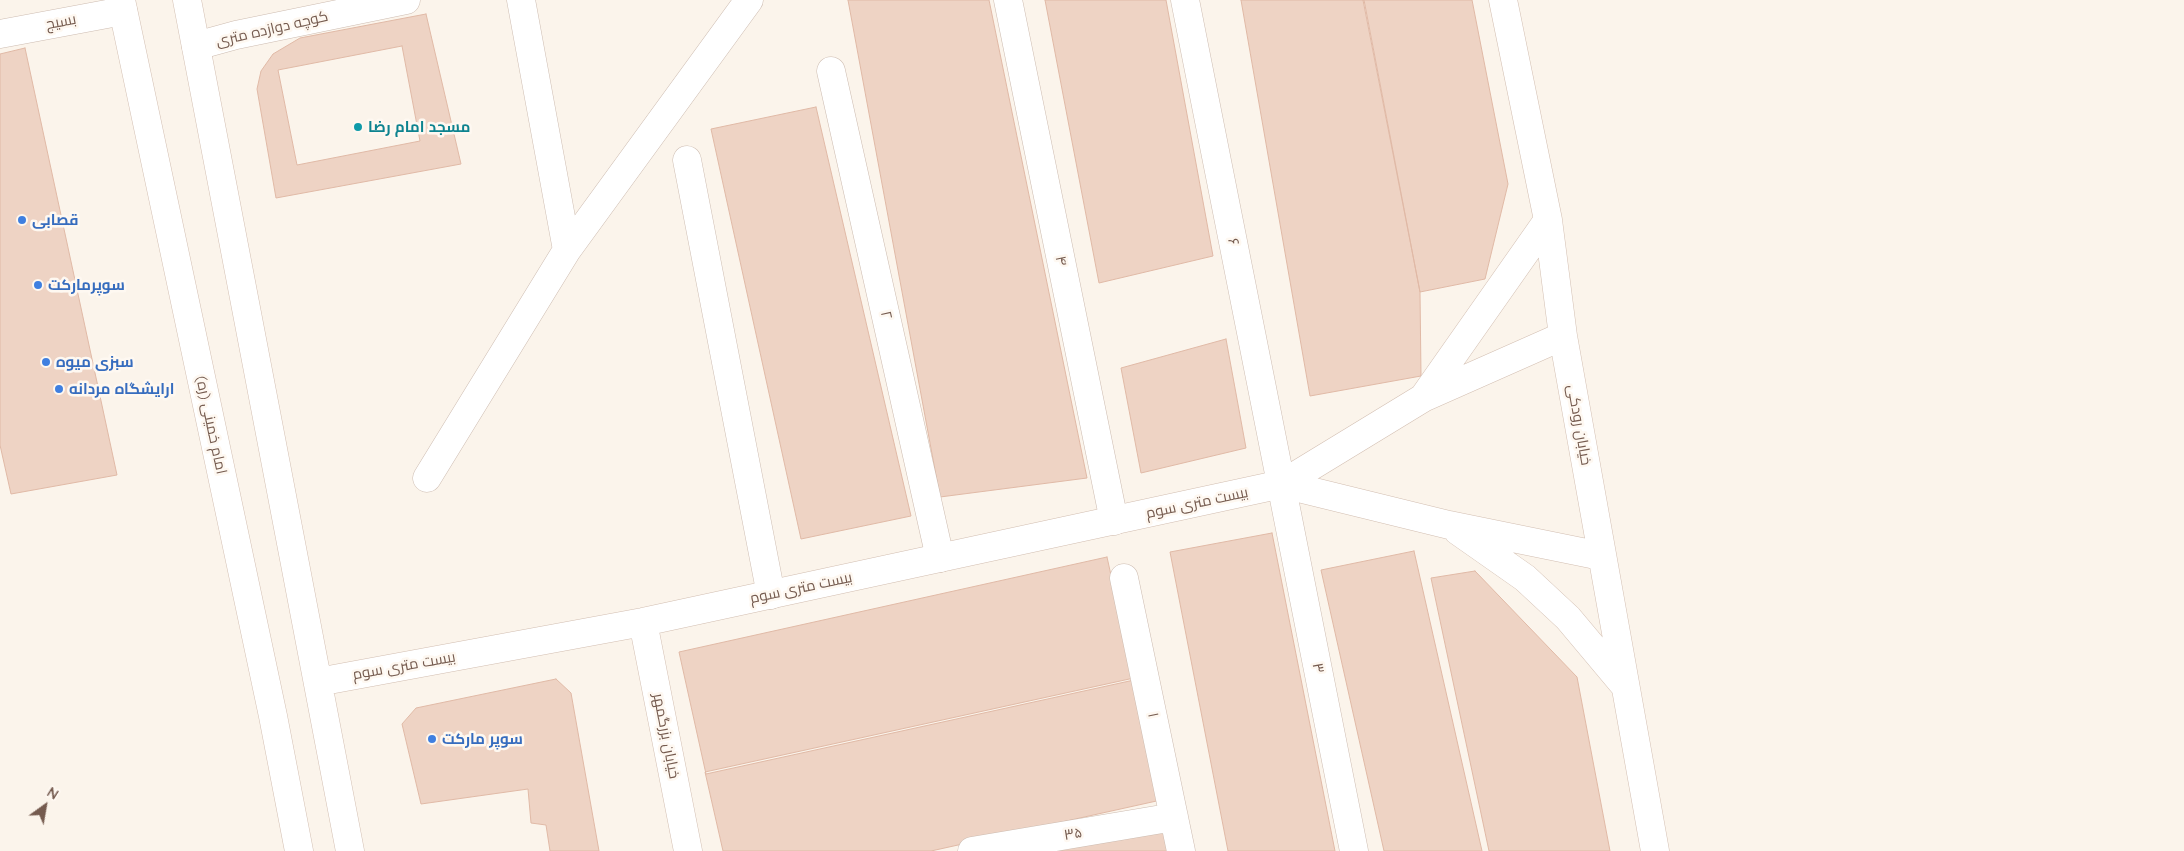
<!DOCTYPE html>
<meta charset="utf-8">
<style>
body{margin:0}
#map{position:relative;width:2184px;height:851px;overflow:hidden;background:#fbf4eb;font-family:Quicksand,sans-serif}
canvas{display:block}
.north{position:absolute;left:20px;top:781px;width:50px;height:50px;-webkit-text-stroke:4px #fef8f1;paint-order:stroke;rotate:32deg;font-size:14px;font-weight:700;line-height:20px;text-align:center;color:#755b4f}
.north::after{content:'';display:block;margin:auto;width:18px;height:22px;background:#755b4f;clip-path:polygon(50% 0,100% 100%,50% 72%,0 100%)}
</style>
<div id="map">
<canvas width="2184" height="851"></canvas>
<div class="north">N</div>
</div>
<script>
const ctx = document.querySelector('canvas').getContext('2d');
ctx.lineJoin = 'round';
function fillPath(path, color) {
  ctx.fillStyle = color;
  ctx.fill(path, 'evenodd');
}
function poly(rows) {
  const path = new Path2D();
  for (const r of rows) {
    path.moveTo(r[0], r[1]);
    for (let i = 2; i < r.length; i += 2) path.lineTo(r[i], r[i + 1]);
  }
  return path;
}
function trace(path, color, width, dash) {
  ctx.strokeStyle = color;
  ctx.lineWidth = width;
  ctx.lineCap = dash ? 'butt' : 'round';
  ctx.setLineDash(dash || []);
  ctx.stroke(path);
}
function drawText(font, color, halo, rows, align = 'center') {
  ctx.font = font + ' Quicksand,Cairo,sans-serif';
  ctx.lineWidth = 5;
  ctx.setLineDash([]);
  ctx.textBaseline = 'middle';
  ctx.strokeStyle = halo;
  ctx.fillStyle = color;
  for (const [text, x, y, turn = 0] of rows) {
    ctx.save();
    ctx.translate(x, y);
    ctx.rotate((+turn || 0) * Math.PI / 180);
    ctx.textAlign = isNaN(turn) ? turn : align;
    if (halo) ctx.strokeText(text, 0, 0);
    ctx.fillText(text, 0, 0);
    ctx.restore();
  }
}
const building = poly([
 [848,0,989,0,1087,478,940,497,848,0],
 [1045,0,1166,0,1213,256,1099,283,1045,0],
 [1241,0,1364,0,1420,292,1421,376,1310,396,1241,0],
 [1363,0,1472,0,1508,184,1485,279,1420,292,1363,0],
 [426,14,461,164,276,198,257,89,261,71,273,54,300,38,426,14],
 [402,46,420,141,297,165,278,70,402,46],
 [25,48,117,475,11,494,0,445,0,54,25,48],
 [816,107,911,516,801,539,711,129,816,107],
 [1226,339,1246,448,1141,473,1121,368,1226,339],
 [1272,533,1335,851,1228,851,1170,552,1272,533],
 [1414,551,1482,851,1384,851,1321,570,1414,551],
 [1107,557,1134,680,706,774,679,652,1107,557],
 [1475,571,1577,677,1610,851,1489,851,1431,578,1475,571],
 [1134,678,1161,800,931,851,723,851,705,772,1134,678],
 [556,679,571,693,599,851,550,851,546,825,531,823,528,789,421,804,402,724,416,708,556,679],
 [1165,824,1171,851,1044,851,1165,824]
]);
fillPath(building, '#eed3c4');
trace(building, '#e0b9a6', 1);
const minor = poly([
 [521,0,567,250],
 [1008,0,1114,521],
 [1185,0,1354,851],
 [0,34,123,11],
 [196,46,236,35,406,0],
 [831,71,940,558],
 [687,160,771,595],
 [427,478,567,250,749,0],
 [1124,578,1181,851],
 [972,851,1174,817]
]);
const secondary = poly([
 [121,0,273,716,299,851],
 [187,0,350,851],
 [1503,0,1548,220,1563,336,1655,851],
 [1423,398,1548,220],
 [1282,484,1449,525,1601,556],
 [1458,531,1525,578,1568,618,1625,686],
 [643,622,688,851],
 [318,682,643,622,1282,484,1423,398,1563,336]
]);
trace(minor, '#cdbcb1', 29);
trace(secondary, '#d2beb1', 29);
trace(minor, '#fff', 28);
trace(secondary, '#fff', 28);
for (const [x, y, r, color] of [
 [358,127,5,"#0f9aa8"],
 [22,220,5,"#3f7fe0"],
 [38,285,5,"#3f7fe0"],
 [46,362,5,"#3f7fe0"],
 [59,389,5,"#3f7fe0"],
 [432,739,5,"#3f7fe0"]
]) {
  const dot = new Path2D();
  dot.arc(x, y, r, 0, 2 * Math.PI);
  ctx.fillStyle = color;
  ctx.fill(dot);
  trace(dot, '#fef8f1', 2);
}
drawText('15px', '#755b4f', '#fef8f1', [
 ["بسیج",61,22,-11],
 ["کوچه دوازده متری",272,29,-13],
 ["۶",1233,242,79],
 ["۴",1061,261,78],
 ["۲",886,315,77],
 ["امام خمینی (ره)",211,425,78],
 ["خیابان رودکی",1579,425,80],
 ["بیست متری سوم",1197,503,-12],
 ["بیست متری سوم",801,588,-12],
 ["بیست متری سوم",404,666,-10],
 ["۳",1318,668,79],
 ["۱",1153,715,78],
 ["خیابان بزرگمهر",666,736,79],
 ["۳۵",1073,834,-9]
]);
drawText('bold 15px', '#0d838f', '#fef8f1', [
 ["مسجد امام رضا",368,127]
], 'left');
drawText('bold 15px', '#366cbe', '#fef8f1', [
 ["قصابی",32,220],
 ["سوپرمارکت",48,285],
 ["سبزی میوه",56,362],
 ["ارایشگاه مردانه",69,389],
 ["سوپر مارکت",442,739]
], 'left');
</script>
